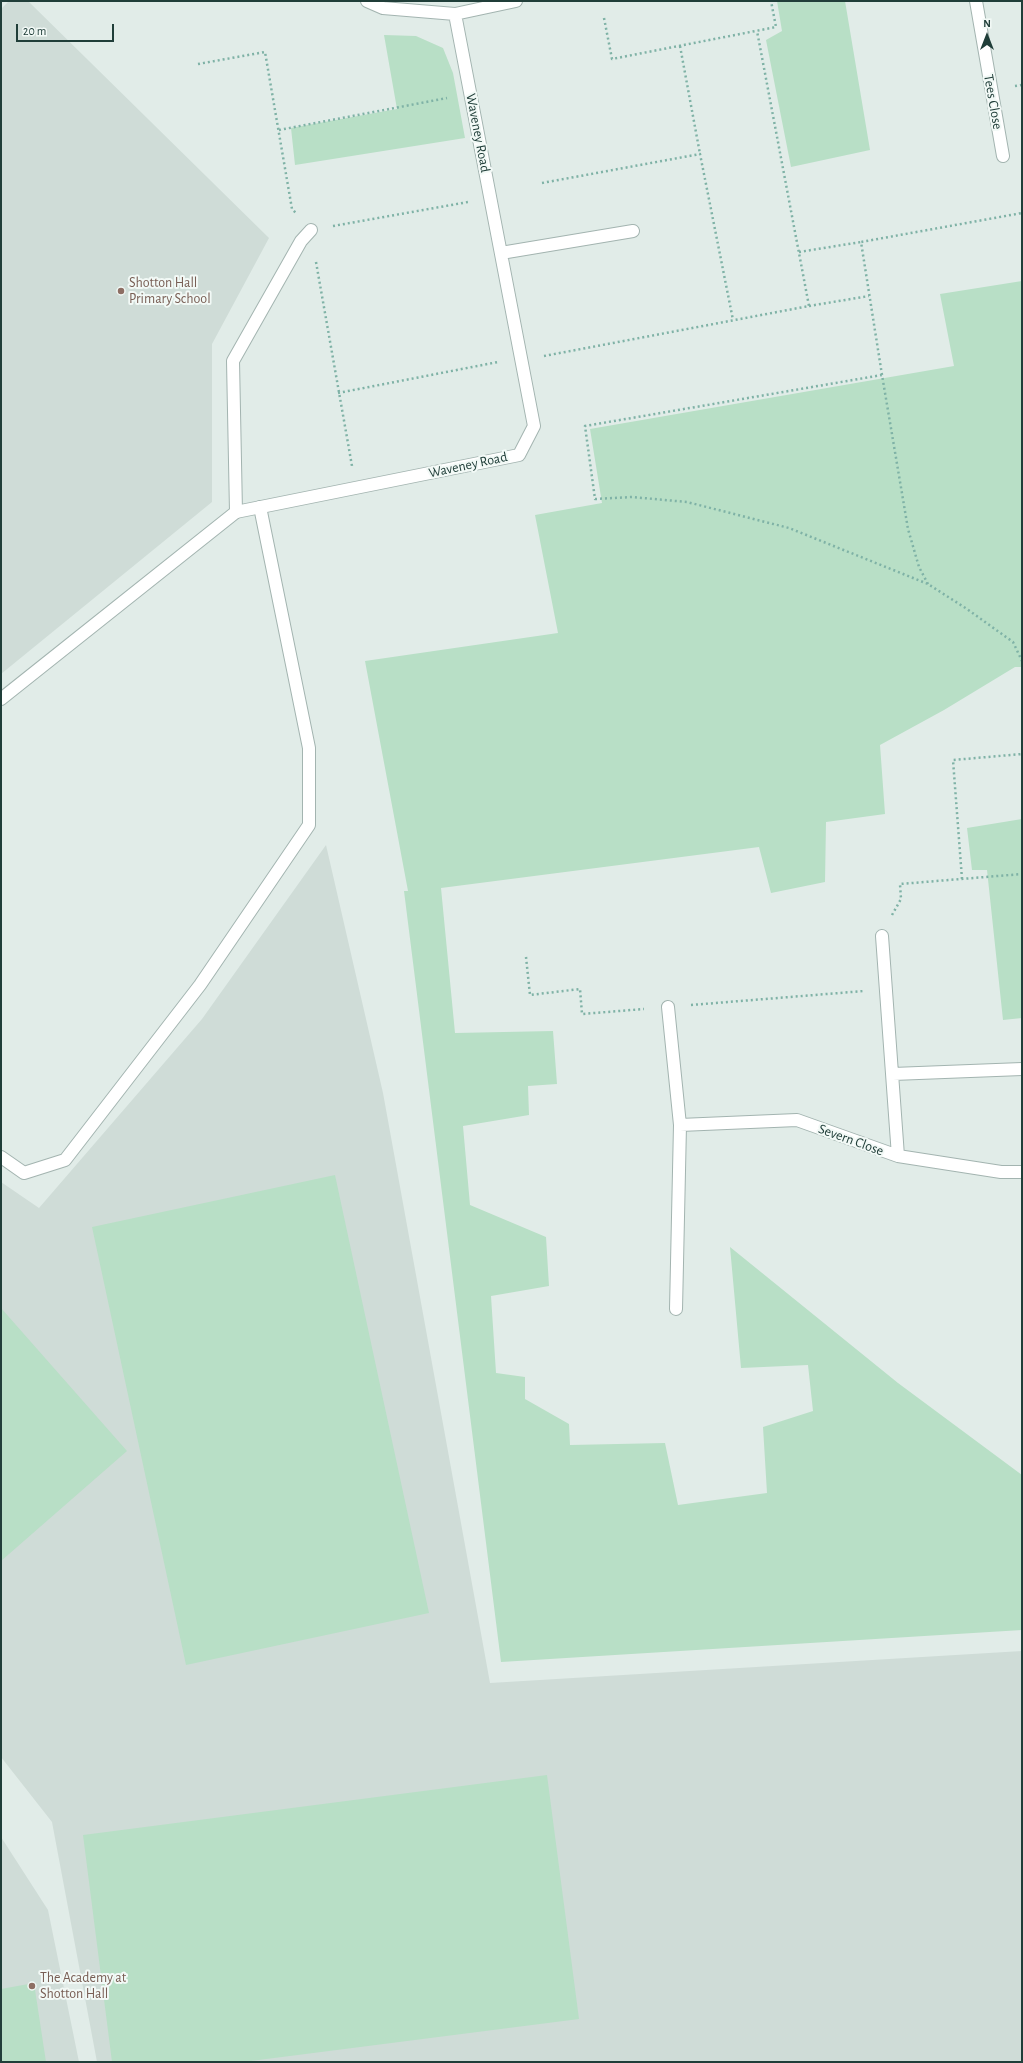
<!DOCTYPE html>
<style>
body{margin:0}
#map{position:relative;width:1023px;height:2063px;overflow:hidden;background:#e1ece8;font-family:"Alegreya Sans",sans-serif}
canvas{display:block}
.frame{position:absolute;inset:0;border:2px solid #203e39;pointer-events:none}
.north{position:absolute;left:967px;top:16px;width:40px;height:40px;-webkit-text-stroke:3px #f2f9f6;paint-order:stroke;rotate:0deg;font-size:11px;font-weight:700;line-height:16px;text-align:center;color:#203e39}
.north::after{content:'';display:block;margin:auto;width:14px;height:18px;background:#203e39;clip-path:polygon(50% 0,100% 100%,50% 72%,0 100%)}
.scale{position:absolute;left:16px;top:24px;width:98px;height:18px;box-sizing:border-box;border:2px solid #203e39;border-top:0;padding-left:5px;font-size:12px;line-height:14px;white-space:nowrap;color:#203e39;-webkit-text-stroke:3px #f2f9f6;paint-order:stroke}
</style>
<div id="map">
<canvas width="1023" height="2063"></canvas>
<div class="frame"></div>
<div class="north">N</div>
<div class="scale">20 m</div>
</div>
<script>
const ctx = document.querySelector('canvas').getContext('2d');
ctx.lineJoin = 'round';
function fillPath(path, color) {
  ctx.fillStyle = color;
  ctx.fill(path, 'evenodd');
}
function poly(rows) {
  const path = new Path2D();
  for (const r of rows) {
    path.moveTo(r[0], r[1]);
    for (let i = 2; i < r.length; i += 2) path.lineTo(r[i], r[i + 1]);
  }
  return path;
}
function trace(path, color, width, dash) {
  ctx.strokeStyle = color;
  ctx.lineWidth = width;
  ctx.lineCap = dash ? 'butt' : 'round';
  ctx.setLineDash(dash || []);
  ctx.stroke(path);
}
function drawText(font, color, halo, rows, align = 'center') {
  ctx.font = font + ' "Alegreya Sans",sans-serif';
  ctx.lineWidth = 4;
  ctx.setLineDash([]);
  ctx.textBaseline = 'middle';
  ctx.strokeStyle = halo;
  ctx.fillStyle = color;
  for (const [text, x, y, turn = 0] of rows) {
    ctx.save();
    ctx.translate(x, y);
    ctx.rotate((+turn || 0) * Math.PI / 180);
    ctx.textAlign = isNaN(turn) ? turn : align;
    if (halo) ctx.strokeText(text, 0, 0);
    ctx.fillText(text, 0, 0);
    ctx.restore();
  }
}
fillPath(poly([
 [9,1,28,1,269,238,212,344,212,502,1,674,1,9],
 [326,845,383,1093,490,1683,1022,1651,1022,2062,97,2062,52,1822,1,1757,1,1182,39,1208,202,1019],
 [1,1837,48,1910,79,2062,1,2062]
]), '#cfdcd7');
fillPath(poly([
 [777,1,845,1,870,150,791,167,766,40,782,31],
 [384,35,416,36,443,48,453,73,465,138,295,165,291,128,397,109],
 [1022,281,1022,667,1015,667,944,710,880,745,885,814,826,822,825,882,771,893,759,847,441,888,455,1033,553,1031,557,1084,528,1086,529,1115,463,1126,470,1205,546,1237,549,1286,491,1296,496,1373,525,1377,525,1399,569,1424,570,1445,665,1443,678,1505,767,1493,763,1427,813,1411,808,1365,741,1368,730,1247,898,1383,1022,1475,1022,1630,501,1662,404,891,408,891,365,661,558,633,535,515,602,503,590,429,954,366,940,294],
 [1022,819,1022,1018,1003,1020,987,870,972,870,967,828],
 [335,1175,429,1613,186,1665,92,1227],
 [1,1308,127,1451,1,1561],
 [547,1775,579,2019,243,2062,112,2062,83,1835],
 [34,1983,46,2062,1,2062,1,1989]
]), '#b8dfc6');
const lane = poly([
 [1,699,236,512,233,361,301,241,311,230],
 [1,1157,24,1173,65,1160,200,985,309,825,309,748,260,507]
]);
const street = poly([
 [367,1,383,8,455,14,516,1],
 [976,1,1003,156],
 [501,253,633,231],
 [236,512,519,455,534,426,455,14],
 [882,936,898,1156],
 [668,1007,680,1125,676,1309],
 [893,1074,1022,1069],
 [680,1125,797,1120,898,1156,1001,1172,1022,1172]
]);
trace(lane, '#a3b4b0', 14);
trace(street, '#a3b4b0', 14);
trace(poly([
 [604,18,612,59,776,27,771,1],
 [680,46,700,154],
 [198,64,265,52,292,209,296,213],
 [1015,86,1022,85],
 [279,130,447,98],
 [542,183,700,154,733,320],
 [333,226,468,202],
 [799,252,861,242],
 [316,262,352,466],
 [809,306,869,296],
 [544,356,809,306,757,31],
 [882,375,861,242,1022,213],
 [338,393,498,362],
 [928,584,919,567,908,529,882,375,585,426,595,499,632,497,687,502,789,528,928,584,967,609,1013,642,1022,661],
 [962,879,953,760,1022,754],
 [892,915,901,899,900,884,1022,874],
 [526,957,530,995,580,989,582,1014,644,1009],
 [691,1005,864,991]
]), '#7fb2a6', 2.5, [2, 3]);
trace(lane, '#fff', 12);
trace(street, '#fff', 12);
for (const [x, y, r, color] of [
 [121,291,4,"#8d6e63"],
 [32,1986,4,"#8d6e63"]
]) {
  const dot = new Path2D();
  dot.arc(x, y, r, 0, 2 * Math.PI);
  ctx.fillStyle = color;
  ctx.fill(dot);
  trace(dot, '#f2f9f6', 1.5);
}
drawText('14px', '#203e39', '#f2f9f6', [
 ["Tees Close",993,102,80],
 ["Waveney Road",478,133,79],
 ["Waveney Road",468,465,-12],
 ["Severn Close",851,1140,20]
]);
drawText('14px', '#785e54', '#f2f9f6', [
 ["Shotton Hall",129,283],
 ["Primary School",129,299],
 ["The Academy at",40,1978],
 ["Shotton Hall",40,1994]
], 'left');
</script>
